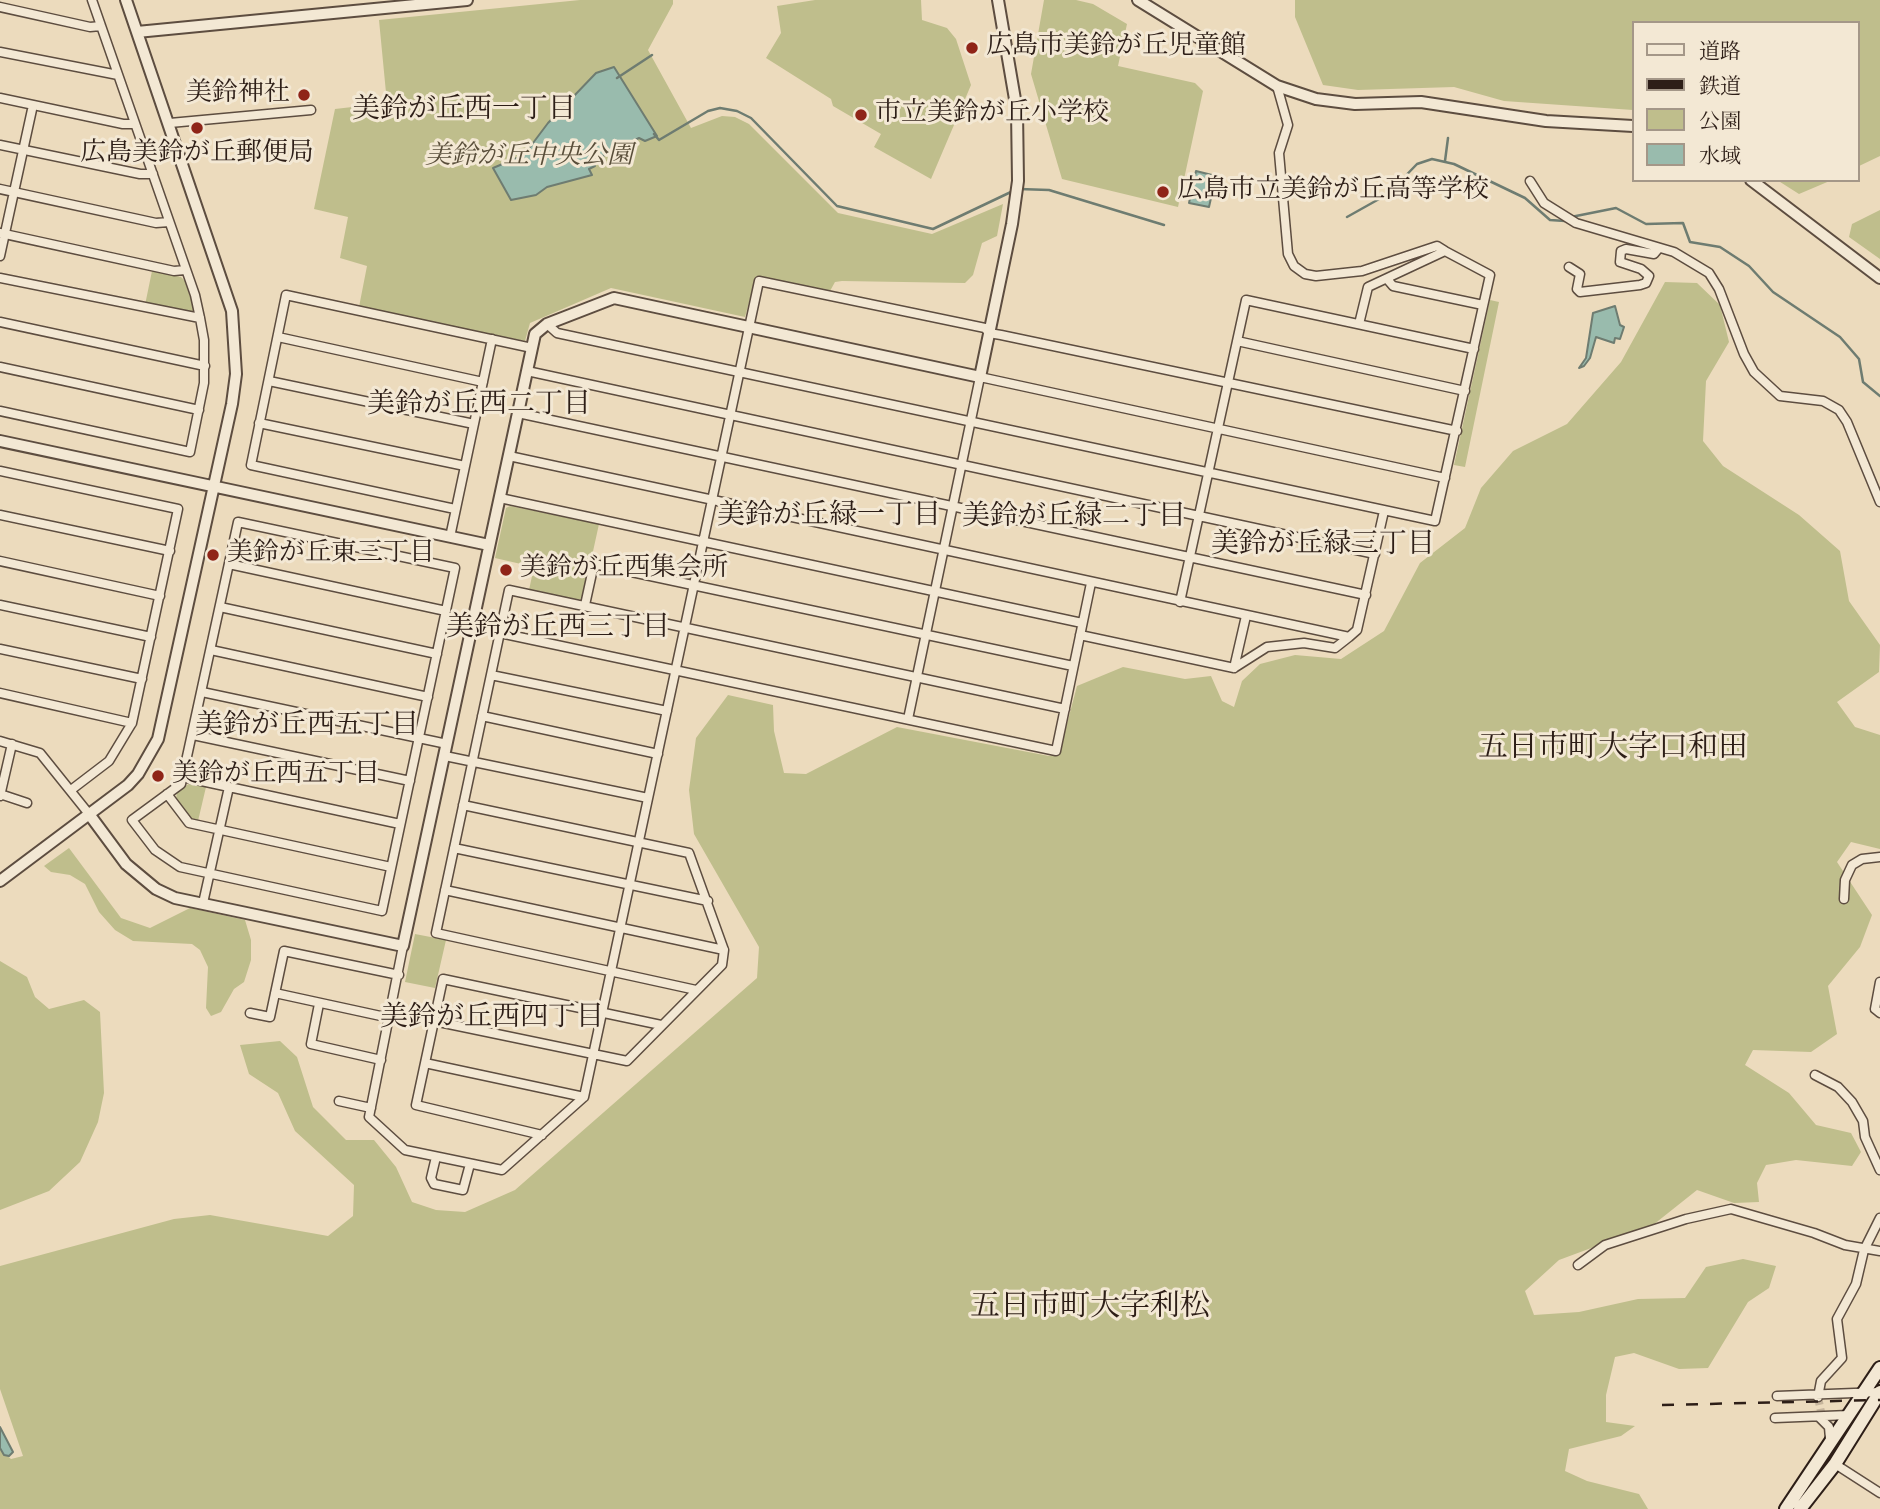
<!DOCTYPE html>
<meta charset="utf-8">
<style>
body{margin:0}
#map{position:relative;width:1880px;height:1509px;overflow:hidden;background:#ecdbbd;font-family:"IM FELL DW Pica","Noto Serif JP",serif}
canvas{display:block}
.legend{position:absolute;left:1632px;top:21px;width:228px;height:161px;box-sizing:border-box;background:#f3e8d4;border:2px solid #a49788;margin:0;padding:9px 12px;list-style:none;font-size:21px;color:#2d1e17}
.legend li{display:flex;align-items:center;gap:14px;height:35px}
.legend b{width:35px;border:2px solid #a49788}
</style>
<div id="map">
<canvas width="1880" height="1509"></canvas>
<ul class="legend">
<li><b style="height:9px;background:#f3e8d4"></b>道路</li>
<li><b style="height:9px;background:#2d1e17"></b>鉄道</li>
<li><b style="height:19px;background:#bfbe8c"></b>公園</li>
<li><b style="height:19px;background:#99bbad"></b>水域</li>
</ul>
</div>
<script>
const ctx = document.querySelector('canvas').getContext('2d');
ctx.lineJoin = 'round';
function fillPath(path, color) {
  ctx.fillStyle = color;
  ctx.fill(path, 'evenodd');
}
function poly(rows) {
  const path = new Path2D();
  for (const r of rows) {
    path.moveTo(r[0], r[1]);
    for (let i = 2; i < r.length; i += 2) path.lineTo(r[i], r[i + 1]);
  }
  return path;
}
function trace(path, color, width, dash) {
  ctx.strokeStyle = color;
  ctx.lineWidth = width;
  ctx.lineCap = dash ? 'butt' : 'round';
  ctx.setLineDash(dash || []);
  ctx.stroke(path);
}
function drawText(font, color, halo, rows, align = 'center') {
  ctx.font = font + ' "IM FELL DW Pica","Noto Serif JP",serif';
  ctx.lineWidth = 6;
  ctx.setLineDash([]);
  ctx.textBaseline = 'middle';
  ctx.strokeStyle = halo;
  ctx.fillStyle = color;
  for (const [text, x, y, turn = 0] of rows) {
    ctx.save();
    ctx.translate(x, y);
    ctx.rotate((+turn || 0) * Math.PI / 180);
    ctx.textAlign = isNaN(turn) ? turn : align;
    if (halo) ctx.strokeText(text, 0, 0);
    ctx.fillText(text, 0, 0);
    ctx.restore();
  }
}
fillPath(poly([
 [580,0,673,0,673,4,648,50,691,128,722,116,735,117,749,124,838,213,932,234,1003,204,997,236,982,243,973,275,965,283,842,281,835,282,830,291,756,276,745,317,611,288,530,323,525,341,359,307,367,266,340,258,348,217,314,209,335,109,387,103,379,20],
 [815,0,921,0,922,20,947,28,956,39,971,85,931,179,874,147,881,134,833,106,831,99,766,58,781,33,777,6],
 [1044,0,1076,0,1093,4,1127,24,1118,66,1195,83,1203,91,1178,207,1062,179,1031,74],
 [1295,0,1880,0,1880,156,1857,167,1857,23,1633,23,1633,110,1504,101,1454,87,1358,90,1323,85,1295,17],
 [1777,180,1832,180,1799,194],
 [1880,210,1880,259,1849,237,1852,224],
 [152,271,181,277,185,281,194,309,190,315,145,305],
 [1665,282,1697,283,1720,305,1729,342,1706,381,1703,441,1723,466,1799,515,1840,551,1849,601,1880,645,1879,672,1837,702,1855,727,1880,735,1880,849,1851,842,1837,862,1872,915,1860,947,1828,986,1837,1034,1811,1052,1753,1050,1745,1065,1789,1093,1816,1125,1851,1133,1861,1152,1852,1166,1796,1160,1766,1165,1757,1183,1759,1202,1734,1203,1697,1190,1653,1225,1559,1260,1525,1291,1534,1315,1579,1312,1638,1299,1685,1298,1706,1267,1743,1259,1776,1266,1769,1288,1748,1302,1708,1368,1679,1369,1634,1353,1615,1357,1606,1395,1606,1422,1635,1426,1621,1436,1569,1449,1565,1471,1587,1481,1639,1494,1648,1509,0,1509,0,1449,11,1459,23,1456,0,1389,0,1266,174,1219,210,1215,328,1236,353,1216,354,1185,295,1131,278,1093,249,1074,240,1045,280,1041,297,1057,313,1107,346,1140,374,1140,396,1167,412,1202,436,1210,465,1212,515,1190,757,978,759,947,694,834,689,790,696,738,728,695,773,705,774,731,784,773,806,774,897,727,1049,756,1059,754,1077,686,1123,667,1185,679,1211,676,1222,701,1234,707,1242,681,1260,664,1295,655,1341,659,1384,631,1420,563,1465,528,1481,488,1513,451,1567,424,1621,362],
 [1490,300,1499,302,1465,467,1454,465],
 [510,506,599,524,583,597,577,601,529,590,534,567,495,558,506,508],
 [190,783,206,787,198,821,191,820,176,799,177,792],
 [69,848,121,918,150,928,190,908,245,920,251,940,251,960,244,982,234,989,221,1012,211,1016,206,1008,208,967,200,950,192,944,133,941,115,930,99,912,85,884,70,875,51,872,44,866],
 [415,934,446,940,435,988,405,982],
 [0,961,27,977,35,997,49,1009,84,1000,100,1012,104,1093,98,1122,80,1162,49,1191,0,1210]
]), '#bfbe8c');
const water = poly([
 [614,67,657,136,645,141,639,138,603,156,596,152,589,156,595,166,589,169,592,175,547,187,536,195,511,200,493,168,524,155,548,123,596,73,614,67],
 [1196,171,1216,176,1209,207,1189,203,1196,171],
 [1615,306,1620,325,1624,327,1620,339,1615,338,1614,343,1596,337,1590,358,1584,366,1579,368,1586,358,1593,313,1615,306],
 [0,1427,13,1452,9,1456,4,1455,0,1448,0,1427]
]);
fillPath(water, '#99bbad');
trace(water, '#6e7c71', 2);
trace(poly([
 [617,78,652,55],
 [654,134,659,140,708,111,720,108,737,111,751,118,837,206,933,229,1013,191],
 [1445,161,1448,138],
 [1019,189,1049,190,1164,225],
 [1347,217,1388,194,1417,164,1432,159,1454,164,1525,198,1550,220,1565,221],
 [1571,217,1616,208,1646,224,1683,223,1690,242,1720,247,1749,266,1773,292,1840,337,1859,359,1863,382,1880,396]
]), '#6e7c71', 2.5);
trace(poly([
 [1818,1397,1821,1412]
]), '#c6b59c', 8, [8, 4]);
const minor = poly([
 [0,7,90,27,101,26],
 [0,52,118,75],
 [1277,86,1288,125,1279,153,1288,254,1294,266,1305,274,1316,276,1362,271,1437,246,1445,251],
 [0,98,123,124,135,124],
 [170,123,311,110],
 [0,145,140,174,153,174],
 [1530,181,1544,203,1576,223,1674,252,1709,273,1719,289,1744,354,1754,372,1780,396,1823,401,1839,410,1847,422,1880,502],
 [0,189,156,223,169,222],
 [0,233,174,271,185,270],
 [0,256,33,105],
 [1569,267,1580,274,1577,289,1580,292,1640,285,1646,283,1649,276,1641,269,1620,262,1621,251,1626,249,1654,254,1659,248],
 [0,278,200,318],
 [1387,279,1393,286,1483,305],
 [0,322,205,366],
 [547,324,557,333,1435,521,1490,275,1445,251,1368,287,1359,324],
 [278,337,483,382],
 [1237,341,1465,391],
 [0,367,199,410],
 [527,371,1375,554],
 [269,381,474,424],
 [0,411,190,452,204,383,204,340,200,318,195,295,92,0],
 [518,413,1366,595],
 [259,423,465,466],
 [509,456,1349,637,1357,630,1384,511],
 [0,471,178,509,132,723,109,761,71,790],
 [500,498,1082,623],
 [455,509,251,465,286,295,532,348],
 [0,515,170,551],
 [238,522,455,568,382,911,180,867,155,850,132,820,181,784,238,522],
 [450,537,492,339],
 [0,561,160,596],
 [229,564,446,611],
 [1180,602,1246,300,1474,349],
 [0,605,151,637],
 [585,605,594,564,1073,666],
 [220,607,437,654],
 [500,633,1056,751,1091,583],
 [1080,635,1234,668,1246,616],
 [0,649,142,679],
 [211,650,428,697],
 [1234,668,1267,647,1304,643,1335,648,1349,637],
 [491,675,667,711],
 [202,692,447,744],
 [0,693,132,723],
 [482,716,658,754],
 [908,719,980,377,1445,478],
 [193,735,410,781],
 [0,741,40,753,89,814],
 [445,756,648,798],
 [183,777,400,824],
 [0,794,27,803],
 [167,794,189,823,391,867],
 [0,796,12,744],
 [454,848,708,901],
 [445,890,724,950],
 [1844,899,1845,880,1852,865,1862,859,1880,857],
 [203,903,229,787],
 [403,946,369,1117,405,1150,502,1170,584,1097,759,281,985,328,989,333,1001,335,1457,431],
 [1880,982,1875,1009,1880,1013],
 [696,990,436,933,509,590,1065,709],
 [275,993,390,1018],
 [319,1004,311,1044,381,1060],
 [250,1013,270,1017,284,951,399,975],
 [434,1021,627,1061,722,965,724,950,689,853,463,805],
 [425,1063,584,1097],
 [1815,1075,1838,1087,1852,1102,1863,1121,1865,1137,1880,1170],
 [339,1101,371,1108],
 [542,1135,416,1105,443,979,661,1025],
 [436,1157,431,1178,434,1184,463,1190,470,1164],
 [1578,1265,1605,1245,1686,1219,1731,1209,1814,1233,1845,1245,1880,1251],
 [1777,1396,1880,1392],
 [1818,1397,1821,1381,1842,1358,1837,1319,1856,1284,1864,1250,1880,1218],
 [1819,1417,1829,1427,1830,1439],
 [1775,1418,1849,1415],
 [1835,1464,1880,1493]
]);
const tertiary = poly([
 [1138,0,1277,86,1316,99,1355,104,1421,102,1546,121,1633,126],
 [137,32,467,0],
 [1751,180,1880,278],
 [0,441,489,545],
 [89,814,126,864,156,889,175,898,403,946,535,334,547,324,614,298,980,377,1012,224,1018,181,1017,111,998,0],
 [0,881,128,785,138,774,158,739,232,404,236,374,232,311,126,0]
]);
const secondary = poly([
 [1786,1509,1880,1368],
 [1800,1509,1835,1464,1880,1392]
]);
trace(minor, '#5d4d40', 11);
trace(tertiary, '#5d4d40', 14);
trace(secondary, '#2d1e17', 16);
trace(minor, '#f3e8d4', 8);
trace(tertiary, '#f3e8d4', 10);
trace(secondary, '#f3e8d4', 12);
trace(poly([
 [1662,1405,1880,1400]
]), '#2d1e17', 2.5, [12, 12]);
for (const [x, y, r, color] of [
 [972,48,7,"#8f2418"],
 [304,95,7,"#8f2418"],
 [861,115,7,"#8f2418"],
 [197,128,7,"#8f2418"],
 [1163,192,7,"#8f2418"],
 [213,555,7,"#8f2418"],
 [506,570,7,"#8f2418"],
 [158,776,7,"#8f2418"]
]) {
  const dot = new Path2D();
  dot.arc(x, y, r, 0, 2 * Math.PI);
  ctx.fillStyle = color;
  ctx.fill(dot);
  trace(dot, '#f3e8d4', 2.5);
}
drawText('26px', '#2d1e17', '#f3e8d4', [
 ["広島市美鈴が丘児童館",986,48],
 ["美鈴神社",290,95,"right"],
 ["市立美鈴が丘小学校",875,115],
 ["広島美鈴が丘郵便局",197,155,"center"],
 ["広島市立美鈴が丘高等学校",1177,192],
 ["美鈴が丘東三丁目",227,555],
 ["美鈴が丘西集会所",520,570],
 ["美鈴が丘西五丁目",172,776]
], 'left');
drawText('italic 26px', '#594e3a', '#f3e8d4', [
 ["美鈴が丘中央公園",529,158]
]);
drawText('28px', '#2d1e17', '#f3e8d4', [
 ["美鈴が丘西一丁目",464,111],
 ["美鈴が丘西二丁目",479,406],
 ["美鈴が丘緑一丁目",829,517],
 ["美鈴が丘緑二丁目",1074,518],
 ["美鈴が丘緑三丁目",1323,546],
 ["美鈴が丘西三丁目",558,629],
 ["美鈴が丘西五丁目",307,727],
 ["美鈴が丘西四丁目",492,1019]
]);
drawText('30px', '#2d1e17', '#f3e8d4', [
 ["五日市町大字口和田",1613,750],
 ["五日市町大字利松",1090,1309]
]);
</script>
